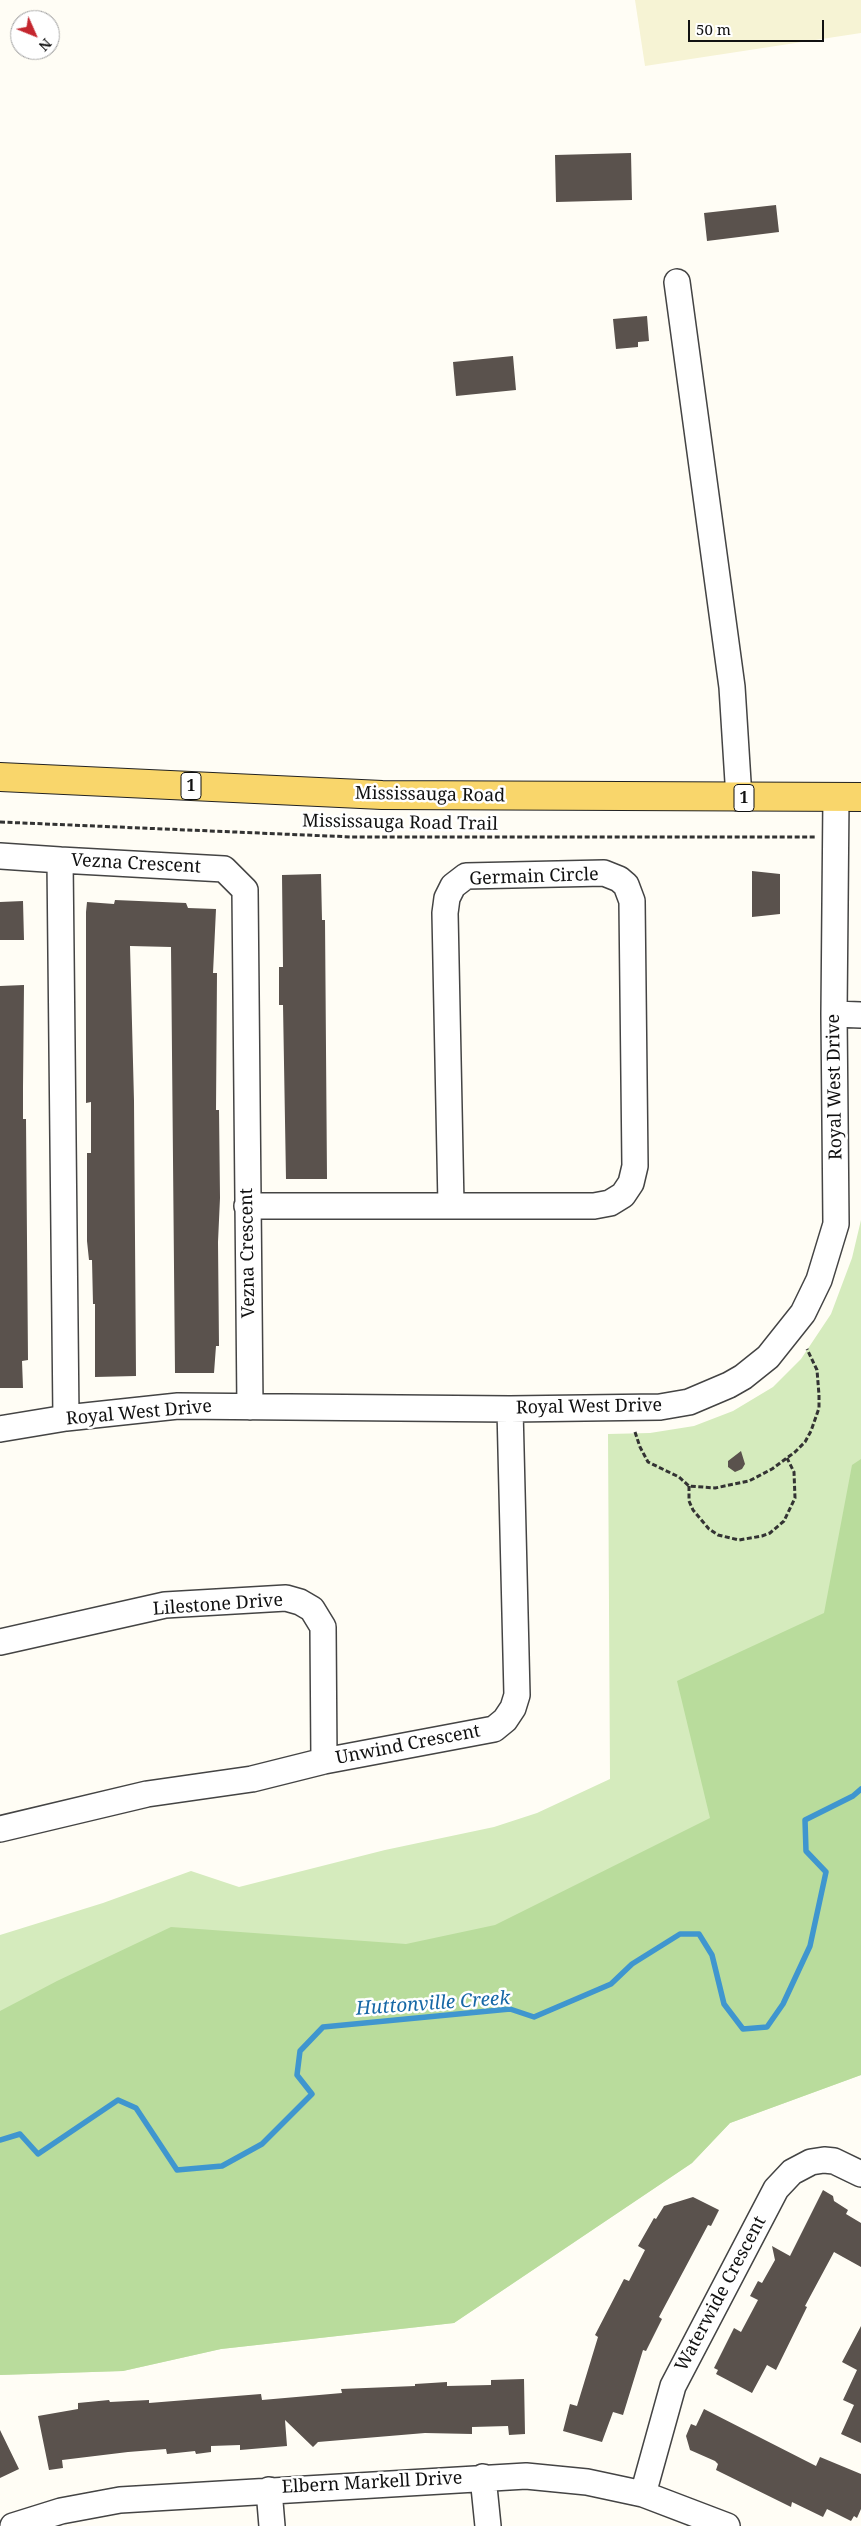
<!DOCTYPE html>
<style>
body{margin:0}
#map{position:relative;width:861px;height:2526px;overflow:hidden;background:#fffdf5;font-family:"Noto Serif",serif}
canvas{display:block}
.north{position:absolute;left:10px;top:10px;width:50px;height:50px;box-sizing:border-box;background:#fff;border:1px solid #a0a0a0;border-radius:50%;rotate:134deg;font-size:14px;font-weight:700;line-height:20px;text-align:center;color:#111}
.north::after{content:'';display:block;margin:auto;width:18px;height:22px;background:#c4262e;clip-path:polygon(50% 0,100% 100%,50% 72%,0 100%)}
.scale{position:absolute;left:688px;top:20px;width:136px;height:22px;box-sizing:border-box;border:2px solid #111;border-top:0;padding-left:6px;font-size:15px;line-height:18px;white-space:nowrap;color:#111;-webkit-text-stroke:4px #fff;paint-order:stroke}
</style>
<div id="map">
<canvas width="861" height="2526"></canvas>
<div class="north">N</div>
<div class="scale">50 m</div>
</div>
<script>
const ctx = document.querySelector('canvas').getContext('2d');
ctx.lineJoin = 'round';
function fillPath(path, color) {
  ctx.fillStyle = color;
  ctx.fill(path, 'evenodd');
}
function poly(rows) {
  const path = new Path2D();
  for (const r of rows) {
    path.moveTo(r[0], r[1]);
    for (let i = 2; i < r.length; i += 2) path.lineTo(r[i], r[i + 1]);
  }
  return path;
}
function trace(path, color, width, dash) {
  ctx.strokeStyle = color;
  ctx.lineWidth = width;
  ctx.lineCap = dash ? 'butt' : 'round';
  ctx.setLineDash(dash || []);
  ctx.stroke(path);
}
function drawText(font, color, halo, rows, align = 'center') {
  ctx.font = font + ' "Noto Serif",serif';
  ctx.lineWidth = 5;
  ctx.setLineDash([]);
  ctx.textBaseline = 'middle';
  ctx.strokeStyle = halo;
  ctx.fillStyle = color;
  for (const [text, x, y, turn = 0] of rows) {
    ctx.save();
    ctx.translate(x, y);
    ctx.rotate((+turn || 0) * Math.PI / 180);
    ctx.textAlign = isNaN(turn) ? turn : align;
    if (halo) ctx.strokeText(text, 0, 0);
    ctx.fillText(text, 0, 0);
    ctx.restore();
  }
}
fillPath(poly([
 [635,0,861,0,861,33,645,66]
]), '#f6f3d4');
fillPath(poly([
 [861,1220,861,2075,730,2123,692,2163,454,2323,221,2349,123,2371,0,2375,0,1935,103,1903,191,1871,239,1887,385,1850,494,1827,537,1813,610,1779,608,1434,650,1433,694,1426,733,1411,773,1387,801,1359,831,1314,852,1258]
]), '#d5ebbd');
fillPath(poly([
 [861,1459,861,2075,730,2123,692,2163,454,2323,221,2349,123,2371,0,2375,0,2011,57,1981,171,1927,406,1944,495,1925,710,1818,677,1681,824,1613,852,1465]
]), '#b9dc9c');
trace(poly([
 [0,2140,20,2134,38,2154,118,2100,136,2108,177,2170,222,2166,262,2144,312,2094,297,2075,300,2051,323,2027,510,2009,534,2017,611,1984,632,1964,680,1934,699,1934,712,1955,724,2004,743,2029,767,2027,783,2004,810,1946,826,1872,806,1851,805,1820,853,1796,861,1789]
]), '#3f96cf', 5.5);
fillPath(poly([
 [631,153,632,200,556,202,555,155],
 [776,205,779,232,707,241,704,213],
 [647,316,649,341,638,342,638,347,616,349,613,319],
 [513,356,516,390,456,396,453,362],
 [752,871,780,874,780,914,752,917],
 [321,874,322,920,325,920,327,1179,286,1179,283,1005,279,1005,279,967,283,967,282,875],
 [115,900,186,903,188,908,216,909,213,973,217,973,216,1110,219,1110,220,1198,218,1242,219,1346,216,1346,214,1373,175,1373,171,947,130,946,134,1101,136,1376,95,1377,95,1304,93,1304,92,1260,89,1260,87,1241,87,1153,91,1153,91,1102,86,1103,86,912,87,902,114,904],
 [23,901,24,940,0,940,0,902],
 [24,985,23,1087,23,1119,26,1119,28,1360,22,1361,23,1388,0,1388,0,986],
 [741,1451,745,1464,742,1469,735,1472,728,1467,728,1461],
 [823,2190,833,2196,834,2201,848,2210,846,2214,861,2223,861,2267,834,2252,805,2306,807,2307,776,2370,767,2365,752,2393,716,2374,718,2370,714,2368,734,2328,741,2332,758,2300,750,2296,758,2281,762,2283,775,2260,772,2246,790,2256],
 [693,2197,719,2210,711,2226,708,2225,659,2317,662,2319,646,2351,643,2350,623,2415,613,2412,602,2442,563,2431,570,2404,577,2406,598,2337,595,2335,624,2279,629,2281,645,2250,638,2246,654,2218,656,2219,664,2206],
 [861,2326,861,2443,841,2434,854,2405,843,2400,857,2370,842,2362],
 [524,2379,525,2434,509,2435,508,2426,472,2427,472,2434,425,2433,318,2442,313,2447,285,2420,287,2446,240,2450,240,2445,211,2446,211,2452,196,2454,195,2451,167,2454,166,2449,128,2452,62,2460,63,2468,49,2470,38,2416,78,2409,78,2403,109,2400,110,2402,149,2400,149,2403,261,2394,262,2400,342,2393,341,2389,415,2386,415,2384,447,2382,447,2386,491,2385,491,2380],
 [704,2409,816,2466,820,2457,861,2474,861,2509,857,2518,854,2516,851,2521,827,2509,823,2517,792,2502,791,2507,716,2470,718,2464,715,2461,690,2450,686,2436,691,2424,696,2426],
 [0,2430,19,2469,0,2478]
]), '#5a524d');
const minor = poly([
 [677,282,732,687,739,798],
 [0,856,60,860],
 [834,1014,861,1015],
 [247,1206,594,1206,610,1203,623,1195,631,1183,635,1166,632,901,626,885,619,879,604,873,466,876,453,886,447,898,445,913,451,1205],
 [66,1418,60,860,224,869,245,890,250,1407],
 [0,1429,66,1418,178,1406,510,1409,660,1407,689,1402,729,1385,743,1377,768,1357,803,1313,819,1280,836,1224,834,1014,836,797],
 [0,1642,165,1605,286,1598,300,1602,312,1609,323,1627,324,1761],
 [0,1829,147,1794,252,1779,324,1761,494,1729,505,1720,513,1708,517,1695,510,1409],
 [483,2477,488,2526],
 [269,2490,272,2526],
 [643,2494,673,2386,776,2189,792,2172,811,2162,824,2160,834,2161,861,2174],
 [13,2526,61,2511,120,2500,526,2476,587,2482,643,2494,727,2526]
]);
const major = poly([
 [0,777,382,795,861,797]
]);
trace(minor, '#444', 28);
trace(major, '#222', 30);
trace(poly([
 [0,822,352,837,816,837],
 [635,1432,640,1447,648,1462,679,1477,689,1486,715,1488,749,1481,772,1469,795,1452,805,1442,811,1431,819,1408,819,1395,817,1370,807,1349],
 [689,1486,689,1501,693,1510,709,1529,718,1535,739,1540,762,1536,770,1533,784,1521,795,1498,794,1472,787,1458]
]), '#333', 3, [5, 2.5]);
trace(minor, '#fff', 25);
trace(major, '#f9d66b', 28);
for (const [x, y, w] of [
 [191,786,20],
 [744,798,20]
]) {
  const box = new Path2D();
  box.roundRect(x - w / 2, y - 13.5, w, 27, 4);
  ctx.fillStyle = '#fff';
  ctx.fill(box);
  trace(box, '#111', 1);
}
drawText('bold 16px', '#111', null, [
 ["1",191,786],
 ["1",744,798]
]);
drawText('18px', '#111', '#fff', [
 ["Mississauga Road",430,795,1],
 ["Mississauga Road Trail",400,823,1],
 ["Vezna Crescent",136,864,3],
 ["Germain Circle",534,877,-2],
 ["Royal West Drive",835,1087,-91],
 ["Vezna Crescent",248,1253,-91],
 ["Royal West Drive",589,1407,-1],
 ["Royal West Drive",139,1413,-5],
 ["Lilestone Drive",218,1605,-4],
 ["Unwind Crescent",408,1745,-11],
 ["Waterwide Crescent",721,2294,-62],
 ["Elbern Markell Drive",372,2483,-3]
]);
drawText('italic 19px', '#1768a6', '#fff', [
 ["Huttonville Creek",433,2004,-4]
]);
</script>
